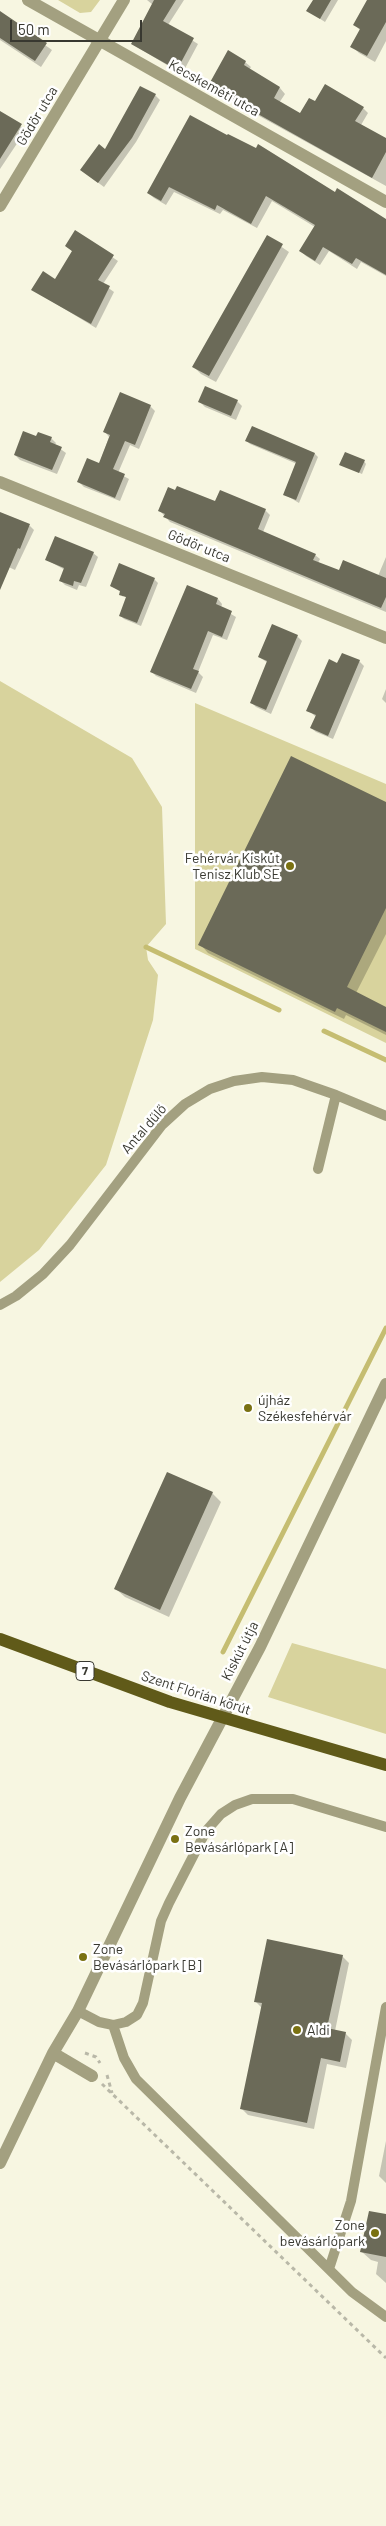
<!DOCTYPE html>
<meta charset="utf-8">
<style>
body{margin:0}
#map{position:relative;width:386px;height:2526px;overflow:hidden;background:#f7f6e1;font-family:Barlow,sans-serif}
canvas{display:block}
.scale{position:absolute;left:10px;top:20px;width:132px;height:22px;box-sizing:border-box;border:2px solid #383830;border-top:0;padding-left:6px;font-size:15px;line-height:18px;white-space:nowrap;color:#383830;-webkit-text-stroke:4px #fff;paint-order:stroke}
</style>
<div id="map">
<canvas width="386" height="2526"></canvas>
<div class="scale">50 m</div>
</div>
<script>
const ctx = document.querySelector('canvas').getContext('2d');
ctx.lineJoin = 'round';
function fillPath(path, color) {
  ctx.fillStyle = color;
  ctx.fill(path, 'evenodd');
}
function poly(rows) {
  const path = new Path2D();
  for (const r of rows) {
    path.moveTo(r[0], r[1]);
    for (let i = 2; i < r.length; i += 2) path.lineTo(r[i], r[i + 1]);
  }
  return path;
}
function trace(path, color, width, dash) {
  ctx.strokeStyle = color;
  ctx.lineWidth = width;
  ctx.lineCap = dash ? 'butt' : 'round';
  ctx.setLineDash(dash || []);
  ctx.stroke(path);
}
function drawText(font, color, halo, rows, align = 'center') {
  ctx.font = font + ' Barlow,sans-serif';
  ctx.lineWidth = 5;
  ctx.setLineDash([]);
  ctx.textBaseline = 'middle';
  ctx.strokeStyle = halo;
  ctx.fillStyle = color;
  for (const [text, x, y, turn = 0] of rows) {
    ctx.save();
    ctx.translate(x, y);
    ctx.rotate((+turn || 0) * Math.PI / 180);
    ctx.textAlign = isNaN(turn) ? turn : align;
    if (halo) ctx.strokeText(text, 0, 0);
    ctx.fillText(text, 0, 0);
    ctx.restore();
  }
}
fillPath(poly([
 [58,0,100,0,91,12,80,13],
 [0,681,132,758,162,807,166,924,146,947,148,960,158,975,153,1020,106,1165,39,1250,0,1282],
 [195,703,386,784,386,1043,195,949],
 [292,1643,386,1669,386,1734,268,1697]
]), '#d8d39d');
fillPath(poly([
 [147,0,184,0,168,25,198,44,182,74,132,44,153,5],
 [314,0,338,0,325,22,308,11],
 [368,0,386,0,386,41,375,62,359,53,352,46,360,30,355,25],
 [0,13,52,50,41,67,0,40],
 [228,52,245,62,251,67,249,70,280,88,285,94,279,103,300,115,316,103,363,108,368,113,361,125,386,139,386,186,214,91,209,85],
 [155,95,160,100,136,142,104,187,81,170,105,150],
 [0,112,26,130,0,169],
 [191,117,386,220,386,276,361,262,357,269,329,251,320,265,306,256,301,251,315,227,272,201,257,228,223,210,220,214,174,192,166,205,154,198,148,193],
 [75,232,118,261,103,284,114,292,96,328,33,290,56,280,73,252,66,246],
 [267,237,289,252,216,382,201,374,194,367],
 [237,401,242,406,236,420,205,407,200,402],
 [150,406,155,411,139,449,130,445,118,473,129,479,120,501,84,487,79,482,99,465,109,437,105,432],
 [37,438,51,438,56,443,55,445,66,453,57,474,20,460,15,455],
 [247,441,315,454,318,457,299,503,284,494,297,464,250,444],
 [364,461,366,464,362,474,340,464],
 [216,503,265,510,270,515,263,532,315,555,320,559,318,563,339,572,378,576,386,557,386,612,170,522,160,511],
 [0,513,30,526,34,530,15,570,0,563],
 [93,553,98,557,86,587,79,585,77,590,65,585,60,580,65,570,47,560],
 [154,579,158,583,141,626,124,619,120,615,127,599,124,598,132,601,123,595,123,597,121,592,111,586],
 [218,599,222,604,221,608,236,617,227,640,213,635,198,672,203,677,196,693,156,676,151,671],
 [297,636,302,641,271,714,256,707,251,702,268,663,259,657],
 [343,654,359,661,364,666,333,739,316,732,311,728,316,717,308,710],
 [386,689,386,703,382,699],
 [386,804,386,934,356,993,386,1008,386,1035,346,1015,344,1019,208,953,200,944],
 [212,1493,221,1502,169,1617,125,1597,116,1589],
 [342,1956,349,1963,335,2031,345,2033,352,2040,346,2068,327,2064,314,2129,248,2115,241,2108,262,2008,255,2001],
 [386,2141,386,2183,379,2176],
 [386,2216,386,2283,376,2274,378,2262,371,2260,362,2252]
]), '#0003');
trace(poly([
 [146,947,279,1010],
 [324,1031,386,1060],
 [223,1652,386,1328]
]), '#c5bd71', 5);
fillPath(poly([
 [154,0,176,0,163,21,194,38,177,70,131,44],
 [313,0,331,0,320,19,306,11],
 [367,0,386,0,386,22,367,56,350,47,360,29,353,25],
 [0,11,47,43,35,61,0,38],
 [228,50,246,61,244,65,280,87,274,98,300,113,309,98,315,101,325,84,364,107,355,121,386,138,386,152,372,178,208,86],
 [140,86,156,94,132,138,98,183,80,170,99,144,105,149],
 [0,111,22,124,0,159],
 [190,115,227,135,228,134,256,148,258,144,335,192,337,188,386,219,386,275,356,258,352,264,323,247,315,261,299,251,315,225,266,196,251,224,217,205,215,210,169,187,161,201,147,193],
 [75,230,114,255,98,280,110,286,91,324,31,290,43,271,55,279,72,251,65,246],
 [267,235,283,244,209,376,192,367],
 [205,386,238,400,231,416,198,402],
 [120,392,151,405,135,445,125,441,113,469,125,474,115,498,77,482,87,458,99,463,110,435,103,432],
 [252,426,315,453,296,500,283,495,296,462,245,441],
 [23,431,36,436,38,432,52,437,50,442,62,447,52,470,14,455],
 [345,452,365,460,359,473,339,465],
 [177,486,215,501,220,490,266,509,258,529,316,554,313,560,339,570,343,560,386,578,386,597,381,608,163,517,165,514,158,511,168,487,175,490],
 [0,512,30,524,20,549,18,548,0,590],
 [55,536,94,552,81,583,74,581,73,586,59,581,64,568,45,560],
 [119,563,155,578,137,623,119,616,126,597,119,595,120,591,110,586],
 [187,585,218,598,216,604,232,611,222,637,208,631,193,669,199,671,191,689,150,672],
 [272,624,298,635,266,710,250,703,267,661,258,657],
 [342,653,360,660,328,736,310,728,316,715,306,711,329,659,337,663],
 [291,756,386,802,386,908,347,987,386,1007,386,1032,337,1008,335,1012,198,945],
 [167,1472,213,1492,160,1610,114,1589],
 [267,1939,343,1955,327,2028,346,2032,340,2062,321,2058,307,2123,240,2109,262,2003,254,2002],
 [369,2211,386,2214,386,2257,360,2252]
]), '#6b6a58');
trace(poly([
 [85,2053,96,2057,100,2063],
 [107,2075,112,2093],
 [102,2084,386,2358]
]), '#b9b8a8', 3, [4, 4]);
trace(poly([
 [318,1169,336,1095],
 [0,1305,16,1296,43,1274,70,1245,162,1125,185,1104,210,1089,234,1081,262,1077,293,1080,336,1095,386,1116],
 [78,2011,99,2022,113,2025,126,2022,137,2015,143,2003,161,1921,169,1903,206,1831,221,1814,235,1805,252,1799,293,1799,386,1827],
 [113,2025,124,2058,136,2079,352,2292,386,2317],
 [329,2269,351,2201,386,2007]
]), '#a3a080', 10);
trace(poly([
 [28,0,386,202],
 [0,206,124,0],
 [0,482,386,638],
 [53,2053,92,2076],
 [0,2163,53,2053,78,2011,180,1798,260,1647,386,1384]
]), '#a3a080', 12);
trace(poly([
 [0,1639,170,1702,386,1765]
]), '#605a19', 12);
for (const [x, y, r, color] of [
 [290,866,5,"#7a7112"],
 [248,1408,5,"#7a7112"],
 [175,1839,5,"#7a7112"],
 [83,1957,5,"#7a7112"],
 [297,2030,5,"#7a7112"],
 [375,2233,5,"#7a7112"]
]) {
  const dot = new Path2D();
  dot.arc(x, y, r, 0, 2 * Math.PI);
  ctx.fillStyle = color;
  ctx.fill(dot);
  trace(dot, '#fff', 2);
}
for (const [x, y, w] of [
 [85,1671,18]
]) {
  const box = new Path2D();
  box.roundRect(x - w / 2, y - 9.5, w, 19, 4);
  ctx.fillStyle = '#fff';
  ctx.fill(box);
  trace(box, '#383830', 1);
}
drawText('bold 12px', '#383830', null, [
 ["7",85,1671]
]);
drawText('14px', '#383830', '#fff', [
 ["Kecskeméti utca",214,88,29],
 ["Gödör utca",37,116,-59],
 ["Gödör utca",199,546,22],
 ["Antal dűlő",144,1129,-49],
 ["Kiskút útja",240,1651,-63],
 ["Szent Flórián körút",196,1693,18]
]);
drawText('14px', '#383830', '#fff', [
 ["Fehérvár Kiskút",280,858,"right"],
 ["Tenisz Klub SE",280,874,"right"],
 ["újház",258,1400],
 ["Székesfehérvár",258,1416],
 ["Zone",185,1831],
 ["Bevásárlópark [A]",185,1847],
 ["Zone",93,1949],
 ["Bevásárlópark [B]",93,1965],
 ["Aldi",307,2030],
 ["Zone",365,2225,"right"],
 ["bevásárlópark",365,2241,"right"]
], 'left');
</script>
